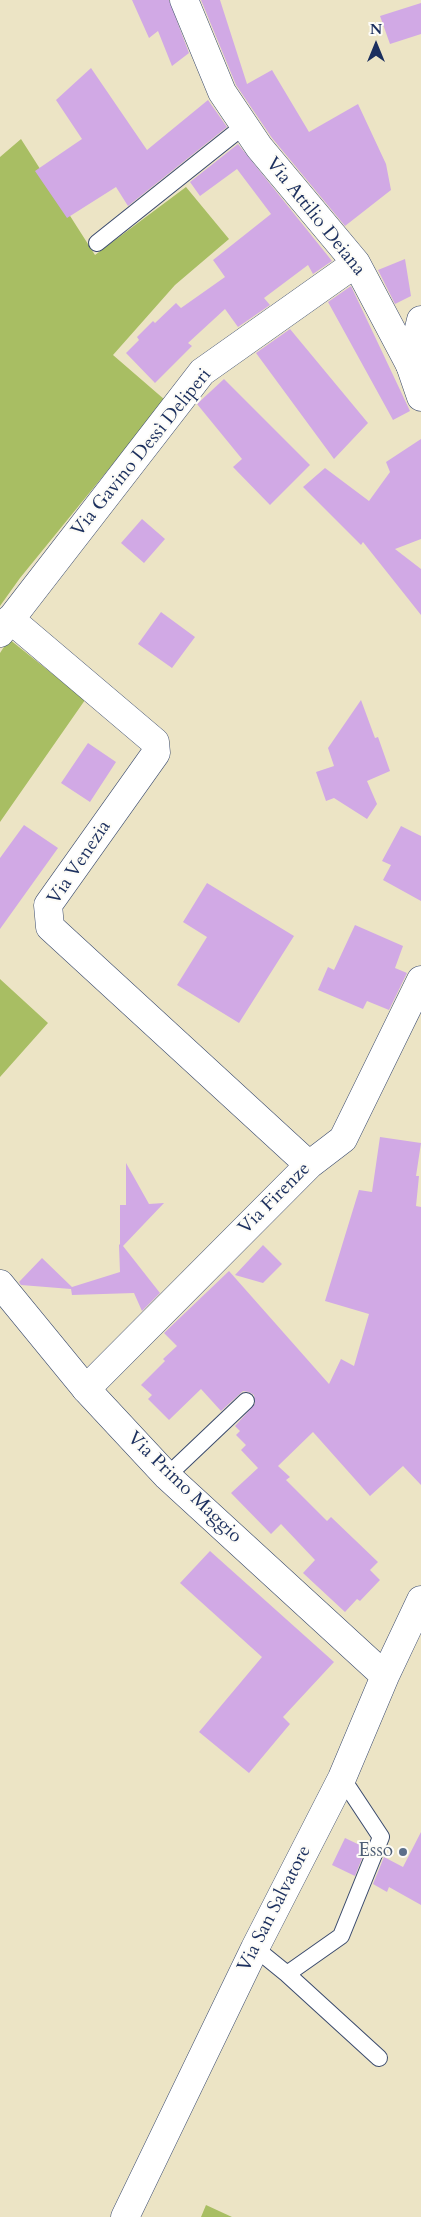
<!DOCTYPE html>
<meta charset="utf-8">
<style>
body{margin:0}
#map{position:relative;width:421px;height:2217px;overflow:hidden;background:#ece4c5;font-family:Cardo,serif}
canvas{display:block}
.north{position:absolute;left:351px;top:20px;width:50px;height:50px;-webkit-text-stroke:4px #fdfcf7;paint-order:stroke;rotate:0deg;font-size:14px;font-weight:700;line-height:20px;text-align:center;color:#1b2f5e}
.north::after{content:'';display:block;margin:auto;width:18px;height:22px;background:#1b2f5e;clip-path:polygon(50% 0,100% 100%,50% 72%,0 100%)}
</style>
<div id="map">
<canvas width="421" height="2217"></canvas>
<div class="north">N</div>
</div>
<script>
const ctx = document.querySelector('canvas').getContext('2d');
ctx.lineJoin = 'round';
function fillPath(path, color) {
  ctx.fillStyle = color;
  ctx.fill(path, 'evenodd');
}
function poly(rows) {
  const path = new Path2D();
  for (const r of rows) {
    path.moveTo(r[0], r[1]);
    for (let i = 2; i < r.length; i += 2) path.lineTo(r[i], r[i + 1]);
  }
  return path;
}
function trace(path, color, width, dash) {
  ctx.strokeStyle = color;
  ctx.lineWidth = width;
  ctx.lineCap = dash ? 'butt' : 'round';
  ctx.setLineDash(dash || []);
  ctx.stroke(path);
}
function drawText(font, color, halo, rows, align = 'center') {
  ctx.font = font + ' Cardo,serif';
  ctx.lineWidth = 4;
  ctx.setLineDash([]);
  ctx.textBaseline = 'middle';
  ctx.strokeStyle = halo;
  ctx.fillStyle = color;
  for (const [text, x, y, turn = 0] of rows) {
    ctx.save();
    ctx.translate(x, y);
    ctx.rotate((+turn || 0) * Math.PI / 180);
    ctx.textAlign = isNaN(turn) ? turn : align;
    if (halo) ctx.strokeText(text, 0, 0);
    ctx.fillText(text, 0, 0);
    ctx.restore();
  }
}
fillPath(poly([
 [21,139,95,255,186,187,229,239,175,285,113,355,165,400,20,578,0,606,0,157],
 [9,639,85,700,0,822,0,653],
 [0,979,48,1023,0,1077],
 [206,2205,232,2217,201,2217]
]), '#a8be63');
fillPath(poly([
 [132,0,169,0,189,53,172,66,158,31,149,38],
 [201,0,220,0,247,84,272,70,309,132,358,104,386,164,391,190,345,226,272,138,236,85],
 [421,3,421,34,390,44,380,16],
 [91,68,147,150,208,100,227,127,128,206,116,187,67,218,35,171,82,139,56,100],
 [238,144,332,261,313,274,308,265,264,298,270,305,238,327,225,309,188,343,192,346,155,383,126,353,139,340,137,337,153,321,155,323,176,303,181,308,225,277,213,260,271,214,237,169,200,196,190,182],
 [405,259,411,296,395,304,378,270],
 [351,286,410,411,393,420,328,302],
 [290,329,368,423,334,459,256,353],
 [224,379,310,465,270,505,233,467,242,459,197,404],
 [421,439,421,539,395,549,421,569,421,615,363,542,361,545,303,487,325,468,369,501,390,472,386,462],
 [142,519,165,539,144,563,121,543],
 [161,612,195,637,172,668,138,644],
 [361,700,375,738,378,737,390,771,367,781,377,804,367,819,334,798,326,801,316,772,334,766,328,748],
 [88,743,116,762,90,802,61,783],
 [24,825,58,848,0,929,0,858],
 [401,826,421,836,421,901,383,880,391,865,382,861],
 [207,883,294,936,239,1023,177,985,207,937,183,922],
 [355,925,403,946,395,968,407,973,389,1010,367,1001,363,1009,318,990,328,967,334,970],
 [380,1137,421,1143,416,1176,419,1176,416,1206,421,1207,421,1485,403,1466,370,1496,313,1432,278,1466,290,1477,286,1480,327,1521,331,1517,378,1562,370,1570,380,1580,360,1601,357,1599,345,1612,303,1573,315,1560,281,1524,271,1534,231,1493,258,1468,241,1450,246,1445,236,1435,240,1431,235,1426,255,1404,254,1395,249,1392,243,1391,221,1411,201,1389,169,1420,148,1399,152,1395,141,1385,165,1361,163,1359,177,1346,164,1333,229,1271,329,1384,341,1359,354,1366,369,1314,325,1301,359,1190,372,1192],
 [126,1163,149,1204,164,1203,123,1246,160,1293,142,1311,134,1293,72,1295,71,1289,21,1285,19,1282,42,1258,72,1287,120,1272,119,1245,120,1244,120,1205,126,1205],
 [263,1245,282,1264,263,1283,235,1275],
 [210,1551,334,1662,283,1717,290,1724,249,1773,199,1732,262,1657,180,1583],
 [421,1832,421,1905,389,1887,387,1892,373,1884,384,1857,403,1867],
 [345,1838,366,1848,355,1876,332,1865]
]), '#d1a9e5');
const service = poly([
 [97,243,245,125],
 [167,1476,246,1401],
 [255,1948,287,1974,379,2058],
 [287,1974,341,1936,381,1837,342,1778]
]);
const minor = poly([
 [184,0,222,92,259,147,356,263,410,365],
 [10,619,155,742,156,753,48,905,50,927,309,1165],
 [0,633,202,372,356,263],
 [86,1389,309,1165,343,1139,421,980]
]);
const tertiary = poly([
 [421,320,410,365,421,397],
 [0,1284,86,1389,167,1476,385,1676],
 [125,2217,255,1948,342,1778,385,1676,421,1600]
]);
trace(service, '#3a4a6d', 18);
trace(minor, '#3a4a6d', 29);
trace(tertiary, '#3a4a6d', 29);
trace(service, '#fff', 16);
trace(minor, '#fff', 28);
trace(tertiary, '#fff', 28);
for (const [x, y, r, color] of [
 [403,1852,5,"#5c6f8a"]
]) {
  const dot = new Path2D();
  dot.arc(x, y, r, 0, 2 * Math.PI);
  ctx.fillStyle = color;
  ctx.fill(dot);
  trace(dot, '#fdfcf7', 2);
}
drawText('19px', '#1b2f5e', '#fdfcf7', [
 ["Via Attilio Deiana",315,217,51],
 ["Via Gavino Dessì Deliperi",142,453,-51],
 ["Via Venezia",80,863,-56],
 ["Via Firenze",275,1199,-45],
 ["Via Primo Maggio",184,1488,44],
 ["Via San Salvatore",275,1909,-63]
]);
drawText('19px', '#4e5e75', '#fdfcf7', [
 ["Esso",393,1852]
], 'right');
</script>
